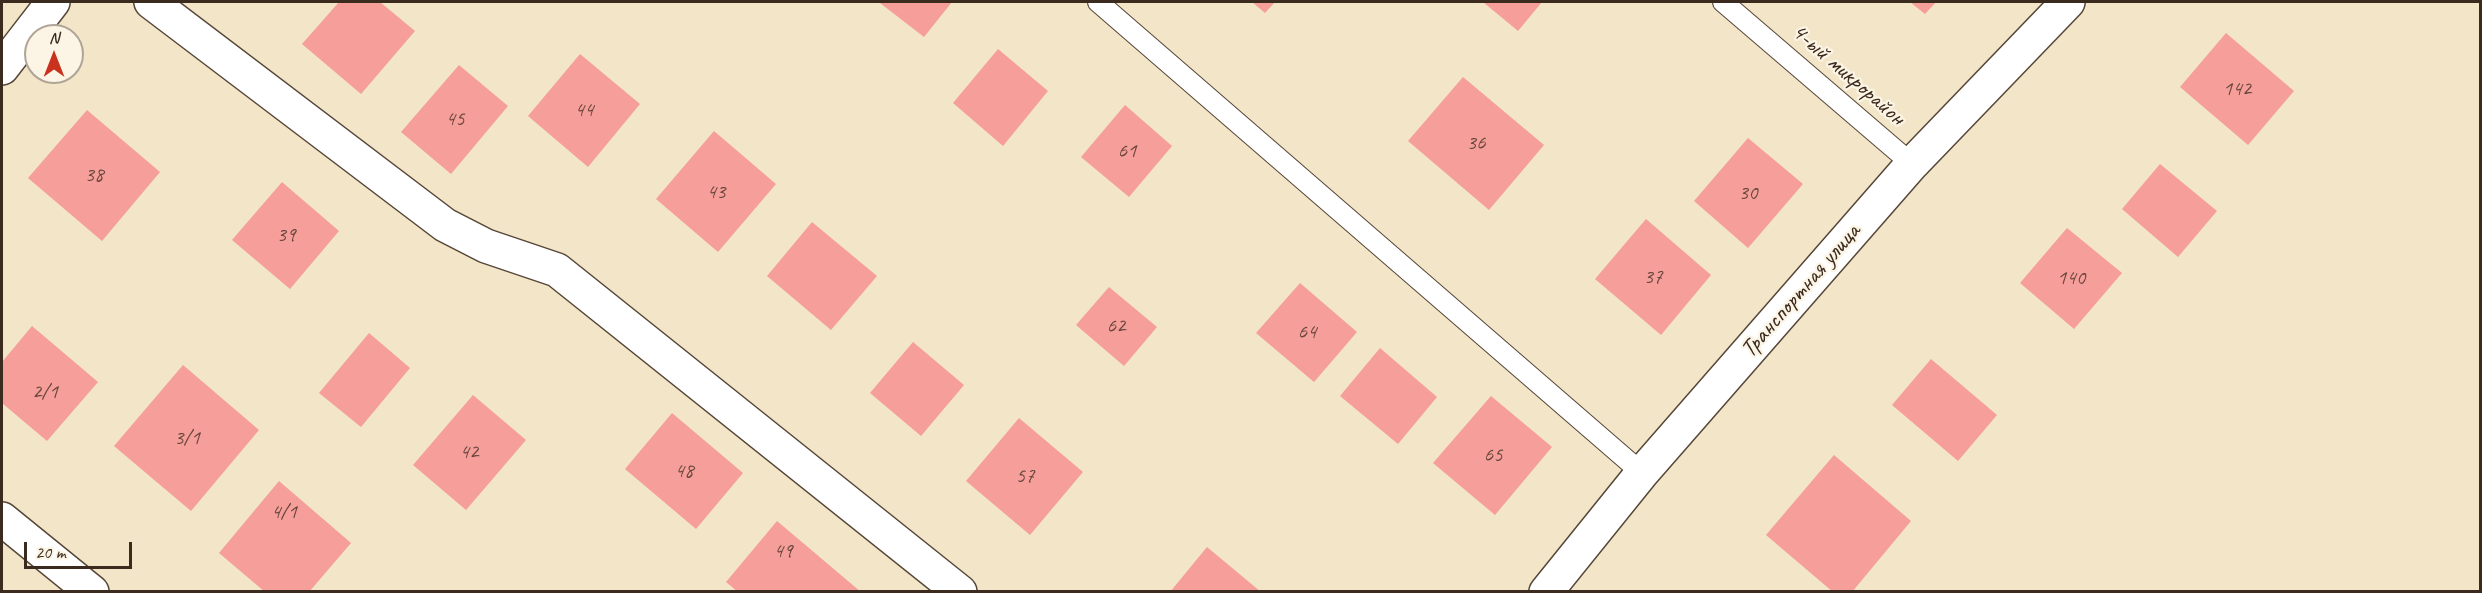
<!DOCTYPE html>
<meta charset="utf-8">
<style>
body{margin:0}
#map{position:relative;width:2482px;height:593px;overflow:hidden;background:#f2e5c8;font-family:Caveat,sans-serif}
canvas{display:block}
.frame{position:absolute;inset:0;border:3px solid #3b2a1e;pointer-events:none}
.north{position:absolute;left:24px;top:24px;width:60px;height:60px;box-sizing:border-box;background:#fcf5e5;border:2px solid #afa495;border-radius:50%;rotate:0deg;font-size:16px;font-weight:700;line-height:24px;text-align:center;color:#3b2a1e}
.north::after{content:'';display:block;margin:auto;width:21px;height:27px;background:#c8321e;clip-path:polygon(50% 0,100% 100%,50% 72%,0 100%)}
.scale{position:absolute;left:24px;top:542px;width:108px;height:27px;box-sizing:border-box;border:3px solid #3b2a1e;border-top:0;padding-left:8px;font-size:18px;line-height:21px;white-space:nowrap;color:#3b2a1e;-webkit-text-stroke:4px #fcf5e5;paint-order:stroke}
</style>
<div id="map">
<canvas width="2482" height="593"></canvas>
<div class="frame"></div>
<div class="north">N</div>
<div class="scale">20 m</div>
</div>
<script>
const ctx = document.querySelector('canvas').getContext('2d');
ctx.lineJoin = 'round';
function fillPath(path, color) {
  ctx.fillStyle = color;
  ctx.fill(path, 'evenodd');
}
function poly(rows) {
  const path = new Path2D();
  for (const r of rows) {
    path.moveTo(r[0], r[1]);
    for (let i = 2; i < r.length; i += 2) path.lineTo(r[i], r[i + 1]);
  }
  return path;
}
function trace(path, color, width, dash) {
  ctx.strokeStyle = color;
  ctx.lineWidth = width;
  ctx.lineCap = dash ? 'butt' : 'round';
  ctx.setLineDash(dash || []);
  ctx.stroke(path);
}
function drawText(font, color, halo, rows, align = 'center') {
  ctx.font = font + ' Caveat,sans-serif';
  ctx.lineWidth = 4.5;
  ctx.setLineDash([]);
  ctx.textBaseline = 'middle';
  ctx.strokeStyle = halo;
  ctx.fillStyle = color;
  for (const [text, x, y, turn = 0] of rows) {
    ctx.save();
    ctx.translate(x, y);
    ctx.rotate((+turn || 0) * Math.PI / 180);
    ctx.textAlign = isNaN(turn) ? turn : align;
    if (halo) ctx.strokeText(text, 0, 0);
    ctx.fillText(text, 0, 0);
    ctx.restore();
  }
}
fillPath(poly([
 [339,2,380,2,415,31,361,94,302,44],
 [881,2,952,2,924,37,880,3],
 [1252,2,1275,2,1265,13],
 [1483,2,1542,2,1518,31],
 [1910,2,1936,2,1925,14],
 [2226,33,2294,91,2248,145,2180,87],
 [998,49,1048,91,1003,146,953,103],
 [580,54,640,104,588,167,528,116],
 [459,65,508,106,451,174,401,132],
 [1463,77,1544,145,1489,210,1408,141],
 [1125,105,1172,146,1129,197,1081,157],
 [87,110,160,172,102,241,28,178],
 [714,131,776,184,718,252,656,199],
 [1748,138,1803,184,1748,248,1694,201],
 [2160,164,2217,211,2178,257,2122,209],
 [282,182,339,231,290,289,232,240],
 [1646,219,1711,275,1661,335,1595,279],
 [812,222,877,276,831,330,767,276],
 [2067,228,2122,273,2074,329,2020,283],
 [1300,283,1357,332,1314,382,1256,333],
 [1109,287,1157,327,1124,366,1076,325],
 [32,326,98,382,47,441,2,403,2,362],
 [369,333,410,368,361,427,319,393],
 [913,342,964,385,921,436,870,393],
 [1380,348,1437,397,1398,444,1340,396],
 [1931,359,1997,415,1958,461,1892,405],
 [183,365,259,430,191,511,114,446],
 [473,395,526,440,466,510,413,465],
 [1491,396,1552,447,1495,515,1433,463],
 [672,413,743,473,696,529,625,469],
 [1019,418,1083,472,1030,535,966,481],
 [1834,455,1911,521,1852,592,1833,592,1766,535],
 [279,481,351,543,309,592,265,592,219,553],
 [777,521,861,592,738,592,726,582],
 [1207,547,1261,592,1170,592]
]), '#f59e9a');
const service = poly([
 [1098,2,1642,473],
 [1723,2,1912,164]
]);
const minor = poly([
 [151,2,445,225,486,246,557,270,960,592],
 [2,68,53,2],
 [2,519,92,592],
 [1546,592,1642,473,1912,164,2068,2]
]);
trace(service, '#564638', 22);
trace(minor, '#564638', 36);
trace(service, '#fff', 20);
trace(minor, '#fff', 33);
drawText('21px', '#6a473d', null, [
 ["142",2237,89],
 ["44",584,110],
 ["45",455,119],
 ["36",1476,143],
 ["61",1127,151],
 ["38",94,175],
 ["43",716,192],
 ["30",1748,193],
 ["39",286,235],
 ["37",1653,277],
 ["140",2071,278],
 ["62",1116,326],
 ["64",1307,332],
 ["2/1",45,392],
 ["3/1",187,438],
 ["42",469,452],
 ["65",1493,455],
 ["48",684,471],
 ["57",1025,476],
 ["4/1",284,512],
 ["49",783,551]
]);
drawText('24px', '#3b2a1e', '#fcf5e5', [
 ["4-ый микрорайон",1848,75,41],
 ["Транспортная улица",1801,291,-49]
]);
</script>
